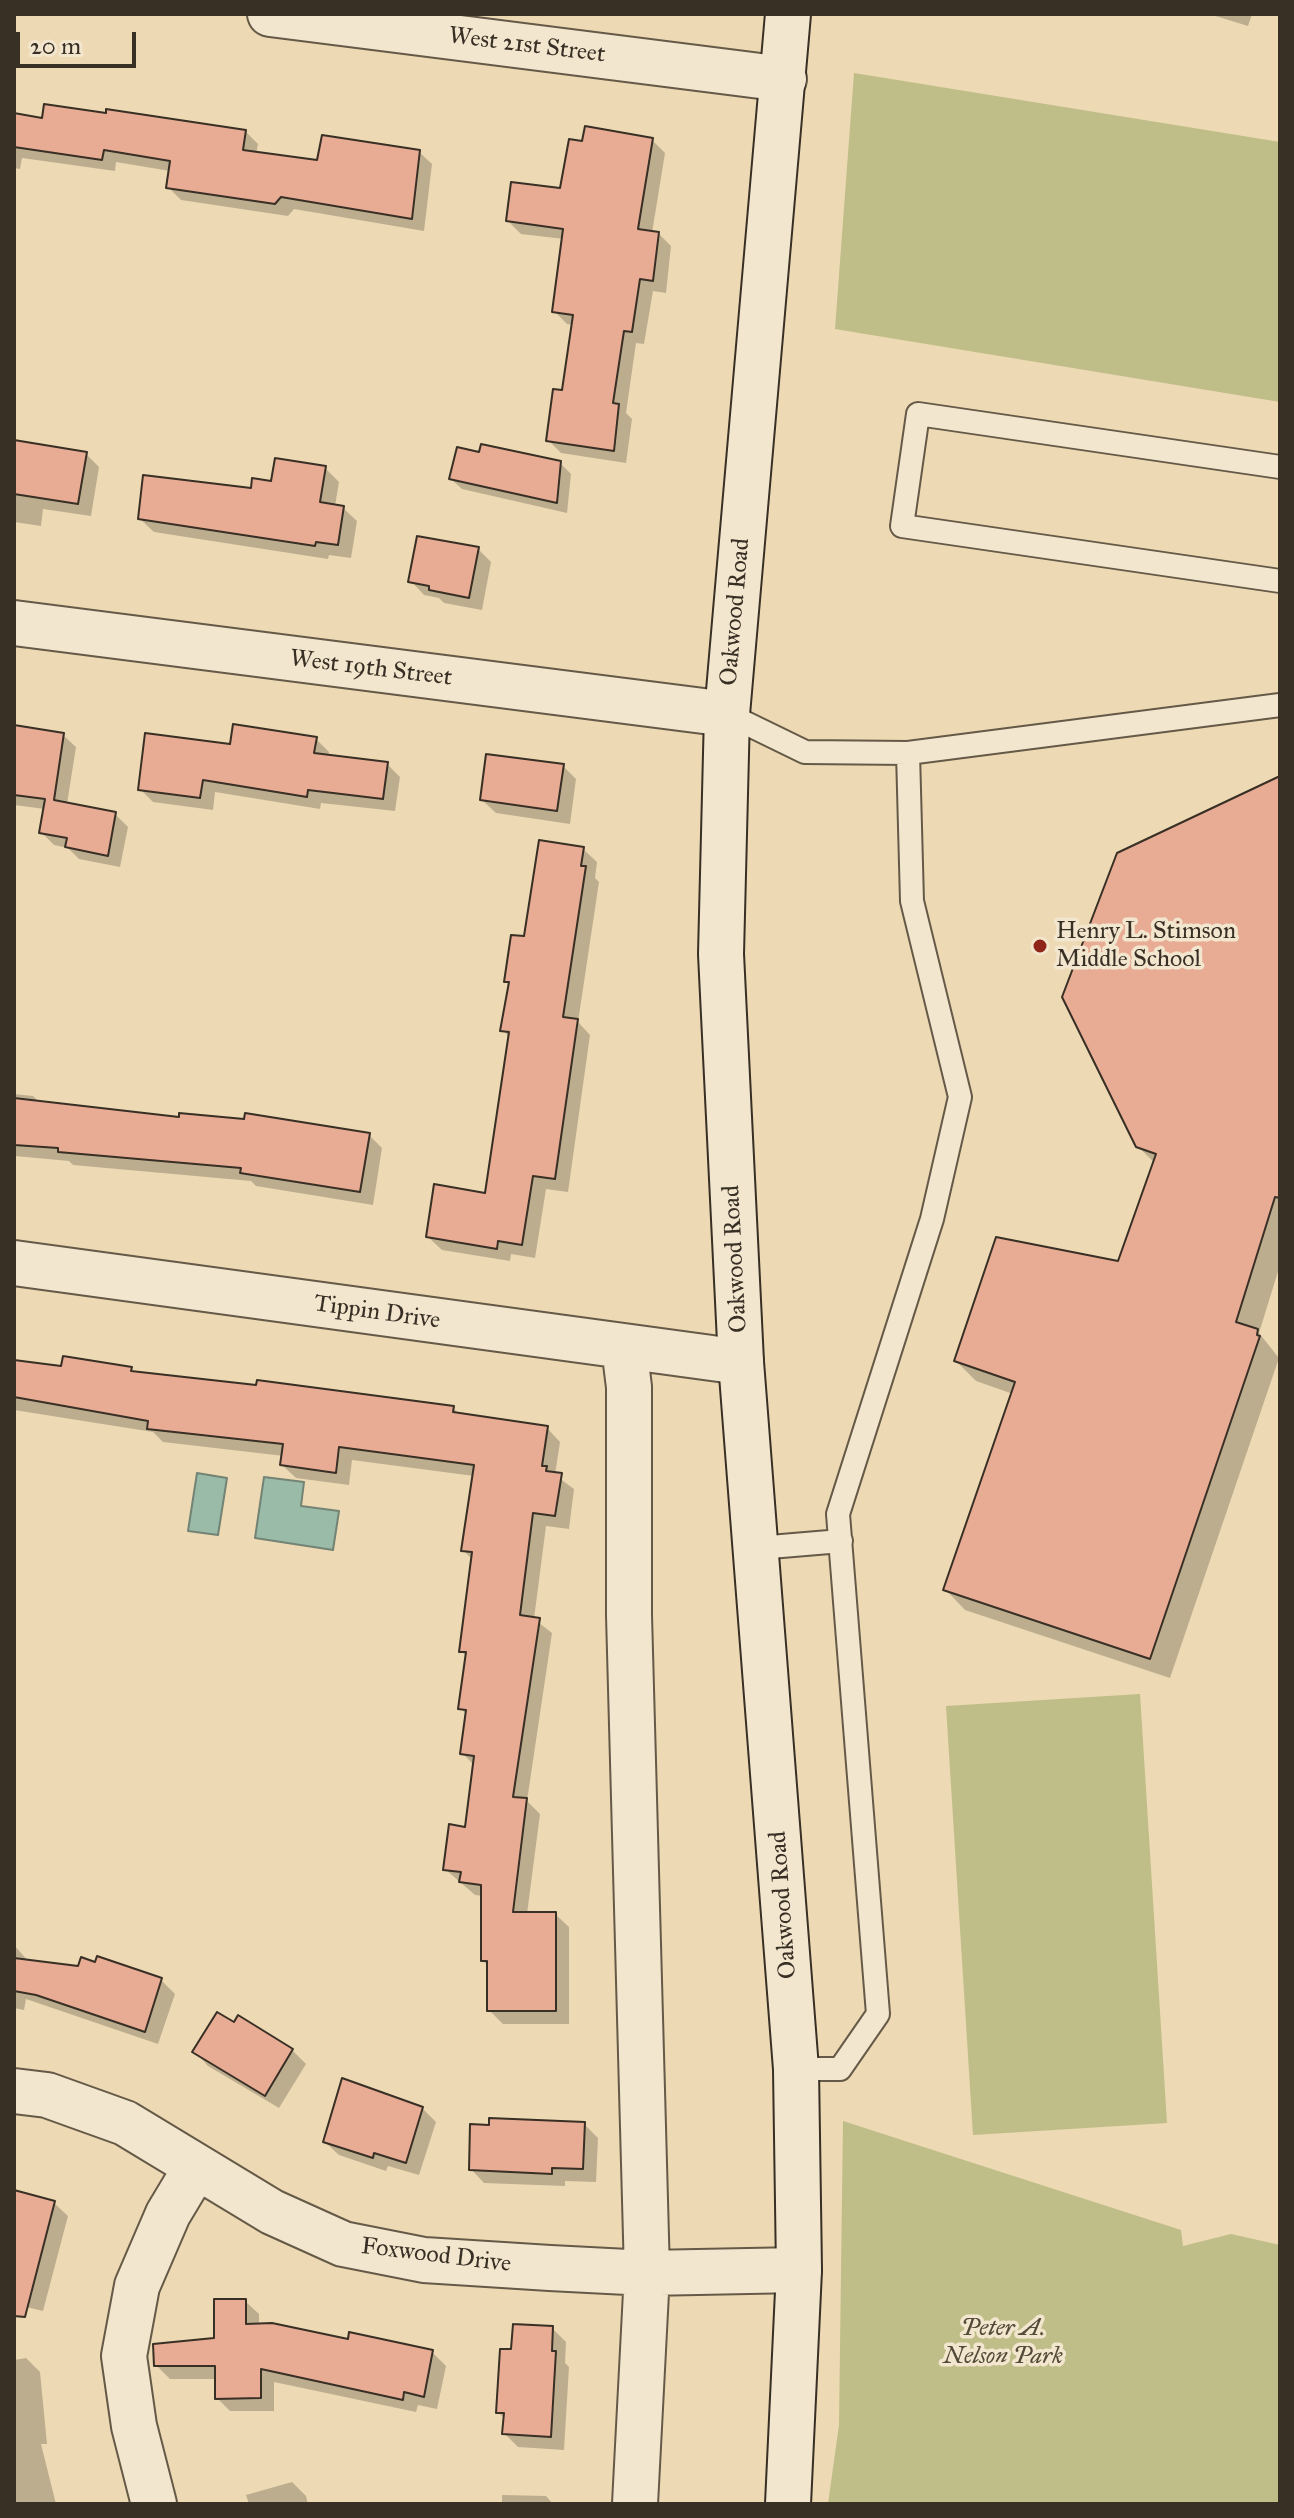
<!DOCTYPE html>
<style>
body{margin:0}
#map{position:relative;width:1294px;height:2518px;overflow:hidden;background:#edd9b3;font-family:"IM FELL Great Primer",serif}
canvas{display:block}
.frame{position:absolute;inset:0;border:16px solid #382f25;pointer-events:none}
.scale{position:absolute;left:16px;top:32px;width:120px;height:36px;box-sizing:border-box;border:4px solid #382f25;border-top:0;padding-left:10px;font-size:24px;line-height:28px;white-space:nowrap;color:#382f25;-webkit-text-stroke:6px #f3e6ce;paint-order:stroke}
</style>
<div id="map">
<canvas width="1294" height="2518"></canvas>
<div class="frame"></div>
<div class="scale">20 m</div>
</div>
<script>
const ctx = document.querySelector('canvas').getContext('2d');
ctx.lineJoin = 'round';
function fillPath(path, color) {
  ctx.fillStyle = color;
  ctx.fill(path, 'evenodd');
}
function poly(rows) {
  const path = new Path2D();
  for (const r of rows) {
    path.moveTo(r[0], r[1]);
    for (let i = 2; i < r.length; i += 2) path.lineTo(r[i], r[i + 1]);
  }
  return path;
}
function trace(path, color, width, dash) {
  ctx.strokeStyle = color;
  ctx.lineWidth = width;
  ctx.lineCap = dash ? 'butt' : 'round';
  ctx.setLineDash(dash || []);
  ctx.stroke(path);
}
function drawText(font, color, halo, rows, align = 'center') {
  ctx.font = font + ' "IM FELL Great Primer",serif';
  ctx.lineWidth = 7;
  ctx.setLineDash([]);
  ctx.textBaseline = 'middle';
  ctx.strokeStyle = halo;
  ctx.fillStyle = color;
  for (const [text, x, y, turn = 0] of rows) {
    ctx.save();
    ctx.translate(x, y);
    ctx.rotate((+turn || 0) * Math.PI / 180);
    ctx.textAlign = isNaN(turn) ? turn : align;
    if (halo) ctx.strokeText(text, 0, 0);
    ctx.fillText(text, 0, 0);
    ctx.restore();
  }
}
fillPath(poly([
 [854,73,1280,142,1280,402,835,329],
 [1140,1694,1167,2123,973,2135,946,1706],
 [843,2121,1181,2230,1183,2246,1231,2234,1280,2245,1280,2504,828,2504,839,2425]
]), '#bfbd88');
const water = poly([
 [197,1473,227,1478,218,1535,188,1531,197,1473],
 [264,1477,304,1482,301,1506,339,1511,333,1550,255,1538,264,1477]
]);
fillPath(water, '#9abba8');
trace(water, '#738374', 2);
fillPath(poly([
 [1209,14,1252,14,1248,26],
 [14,115,43,120,245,131,258,144,256,154,319,162,419,152,432,164,424,231,294,209,288,216,181,200,168,187,170,171,116,162,115,171,22,158,20,169,14,168],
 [652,140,665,153,652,233,658,233,671,246,666,293,653,291,644,344,636,343,626,413,632,419,626,463,561,453,548,440,564,392,574,325,567,324,554,311,564,239,521,234,508,221,562,190,584,143],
 [14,442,86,454,99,467,91,516,43,509,41,526,14,522],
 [560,463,571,474,567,513,462,489,451,479],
 [325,468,339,482,335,506,343,508,357,521,351,558,329,555,328,559,154,532,140,519],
 [478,549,491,562,482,610,444,603,439,598,424,595,411,581],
 [14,727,63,735,76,747,67,804,115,814,128,827,120,867,79,859,68,848,54,845,42,833,45,809,14,805],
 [316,739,329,752,328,757,387,764,400,777,395,811,321,803,320,809,215,792,213,810,153,802,140,789,232,746],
 [563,766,576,779,570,824,496,813,482,800],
 [1280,787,1280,1265,1259,1333,1279,1358,1170,1678,965,1610,945,1589,1013,1394,976,1381,956,1361,1119,1263,1155,1163,1137,1146],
 [583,849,597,862,595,878,599,882,578,1022,590,1035,568,1192,546,1189,535,1258,511,1254,510,1261,442,1250,428,1237,487,1195,510,1038,503,1030,510,985,506,981,526,938],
 [14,1094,33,1096,40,1103,369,1135,382,1148,373,1205,256,1186,251,1181,73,1165,69,1161,15,1156],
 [14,1361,63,1368,131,1369,136,1373,453,1408,460,1415,547,1428,560,1442,555,1475,574,1489,569,1529,546,1526,534,1619,552,1633,527,1801,540,1814,527,1914,555,1914,569,1927,569,2024,503,2024,489,2010,489,1967,483,1961,483,1896,475,1895,445,1869,467,1829,475,1766,462,1753,468,1715,460,1708,467,1657,461,1651,473,1560,463,1550,474,1476,352,1460,349,1485,296,1478,282,1465,284,1456,163,1442,153,1432,14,1410],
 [14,1945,29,1962,161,1980,175,1994,158,2044,26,1999,24,2010,14,2008],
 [292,2050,306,2064,279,2108,208,2066,195,2052],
 [344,2080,422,2108,436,2122,419,2175,388,2166,386,2171,339,2155,325,2142],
 [584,2124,598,2138,596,2182,565,2181,565,2186,484,2183,471,2169],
 [14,2192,54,2203,68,2216,43,2311,14,2304],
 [245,2301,259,2314,259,2325,432,2352,446,2366,437,2409,418,2405,416,2412,274,2382,274,2411,230,2411,217,2398,217,2379,170,2379,156,2365,216,2339],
 [552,2328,566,2342,565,2363,569,2367,564,2450,518,2447,504,2433,505,2419,498,2412,513,2351],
 [26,2358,40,2372,47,2444,41,2444,56,2504,14,2504,14,2360],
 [292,2482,306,2496,308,2504,249,2504,246,2495],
 [502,2495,546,2496,553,2504,502,2504]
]), '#0003');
const building = poly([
 [44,104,106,113,106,109,246,130,243,150,317,160,322,135,420,150,412,219,281,197,275,204,166,188,170,161,104,150,102,160,14,147,14,113,42,118,44,104],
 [585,126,653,138,638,229,659,232,653,281,640,279,632,332,624,331,613,403,619,404,614,451,546,441,553,389,562,390,573,315,552,312,563,229,506,221,511,182,560,188,569,139,582,141,585,126],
 [14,440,87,452,78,504,14,494,14,440],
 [481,444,561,461,557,503,449,479,457,447,479,452,481,444],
 [275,458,326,466,320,502,344,506,338,545,316,542,315,546,138,519,143,475,251,488,252,478,271,481,275,458],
 [417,536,479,547,469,598,429,590,429,586,408,582,417,536],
 [233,724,317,737,314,753,388,762,383,799,308,790,307,797,203,780,200,798,138,790,145,733,230,744,233,724],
 [14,725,64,733,54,800,116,812,108,856,65,847,67,838,39,833,45,799,14,795,14,725],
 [486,754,564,764,557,811,480,800,486,754],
 [1280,776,1280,1198,1275,1197,1236,1322,1258,1329,1257,1335,1260,1336,1150,1659,943,1590,1015,1382,954,1361,996,1237,1118,1261,1156,1154,1136,1147,1062,997,1117,853,1280,776],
 [539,840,584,847,581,866,586,866,563,1017,578,1019,555,1179,533,1176,522,1245,498,1241,497,1249,426,1237,434,1184,485,1193,509,1032,500,1031,509,982,504,982,511,935,524,936,539,840],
 [14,1098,179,1117,179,1113,244,1119,245,1113,370,1133,360,1192,240,1173,241,1168,58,1152,58,1148,14,1145,14,1098],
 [63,1356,132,1367,131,1371,256,1385,257,1380,454,1406,453,1412,548,1426,542,1466,547,1466,546,1471,562,1473,555,1516,533,1513,520,1615,540,1618,513,1797,527,1798,513,1912,556,1912,556,2011,487,2011,487,1961,481,1961,481,1885,459,1882,461,1872,443,1870,449,1824,465,1827,474,1756,460,1754,466,1710,458,1709,466,1652,459,1652,472,1552,461,1551,474,1465,339,1447,336,1473,280,1465,283,1444,147,1429,148,1421,14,1397,14,1360,61,1366,63,1356],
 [97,1956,162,1978,145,2032,36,1995,14,1991,14,1958,78,1966,81,1957,95,1962,97,1956],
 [217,2012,234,2022,238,2015,293,2049,265,2096,192,2052,217,2012],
 [342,2078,423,2107,406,2163,374,2153,373,2158,323,2142,342,2078],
 [489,2118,585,2122,583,2169,552,2168,552,2174,469,2170,470,2124,489,2125,489,2118],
 [14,2190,55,2201,25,2317,14,2316,14,2190],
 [214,2299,246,2299,246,2324,272,2323,348,2339,349,2332,433,2350,424,2397,404,2392,403,2400,261,2369,261,2398,215,2399,215,2366,154,2366,153,2344,214,2338,214,2299],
 [513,2324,553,2326,552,2351,556,2351,551,2437,502,2434,504,2413,496,2413,500,2349,511,2349,513,2324]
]);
fillPath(building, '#e8ab94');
trace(building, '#382f25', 2);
const service = poly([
 [1280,467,918,414,902,526,1280,581],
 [727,714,805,752,908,753,1280,705],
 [758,1548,841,1541],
 [796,2069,840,2069,878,2014,838,1514,932,1219,960,1097,912,901,908,753]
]);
const minor = poly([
 [270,14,784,79],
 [14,623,727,714],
 [14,1263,741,1362],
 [624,1347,629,1387,629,1615,647,2273,635,2504],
 [14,2091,47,2095,125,2123,272,2212,343,2244,424,2260,550,2268,647,2273,799,2270],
 [154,2504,134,2426,124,2356,137,2286,168,2214,195,2169]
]);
const secondary = poly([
 [788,14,727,714,721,954,741,1362,796,2069,799,2270,788,2504]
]);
trace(service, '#655a48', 26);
trace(minor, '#655a48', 48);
trace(secondary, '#382f25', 48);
trace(service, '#f3e6ce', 22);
trace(minor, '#f3e6ce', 44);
trace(secondary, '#f3e6ce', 44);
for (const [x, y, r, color] of [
 [1040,946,8,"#8f2418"]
]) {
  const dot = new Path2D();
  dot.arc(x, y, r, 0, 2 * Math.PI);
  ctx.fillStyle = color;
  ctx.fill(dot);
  trace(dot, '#f3e6ce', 3);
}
drawText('24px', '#382f25', '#f3e6ce', [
 ["West 21st Street",527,46,7],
 ["Oakwood Road",736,612,-85],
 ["West 19th Street",371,669,7],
 ["Oakwood Road",736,1259,-93],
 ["Tippin Drive",377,1313,8],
 ["Oakwood Road",784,1905,-94],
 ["Foxwood Drive",436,2256,7]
]);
drawText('24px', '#382f25', '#f3e6ce', [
 ["Henry L. Stimson",1056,932],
 ["Middle School",1056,960]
], 'left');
drawText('italic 24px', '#534b39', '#f3e6ce', [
 ["Peter A.",1003,2329],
 ["Nelson Park",1003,2357]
]);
</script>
